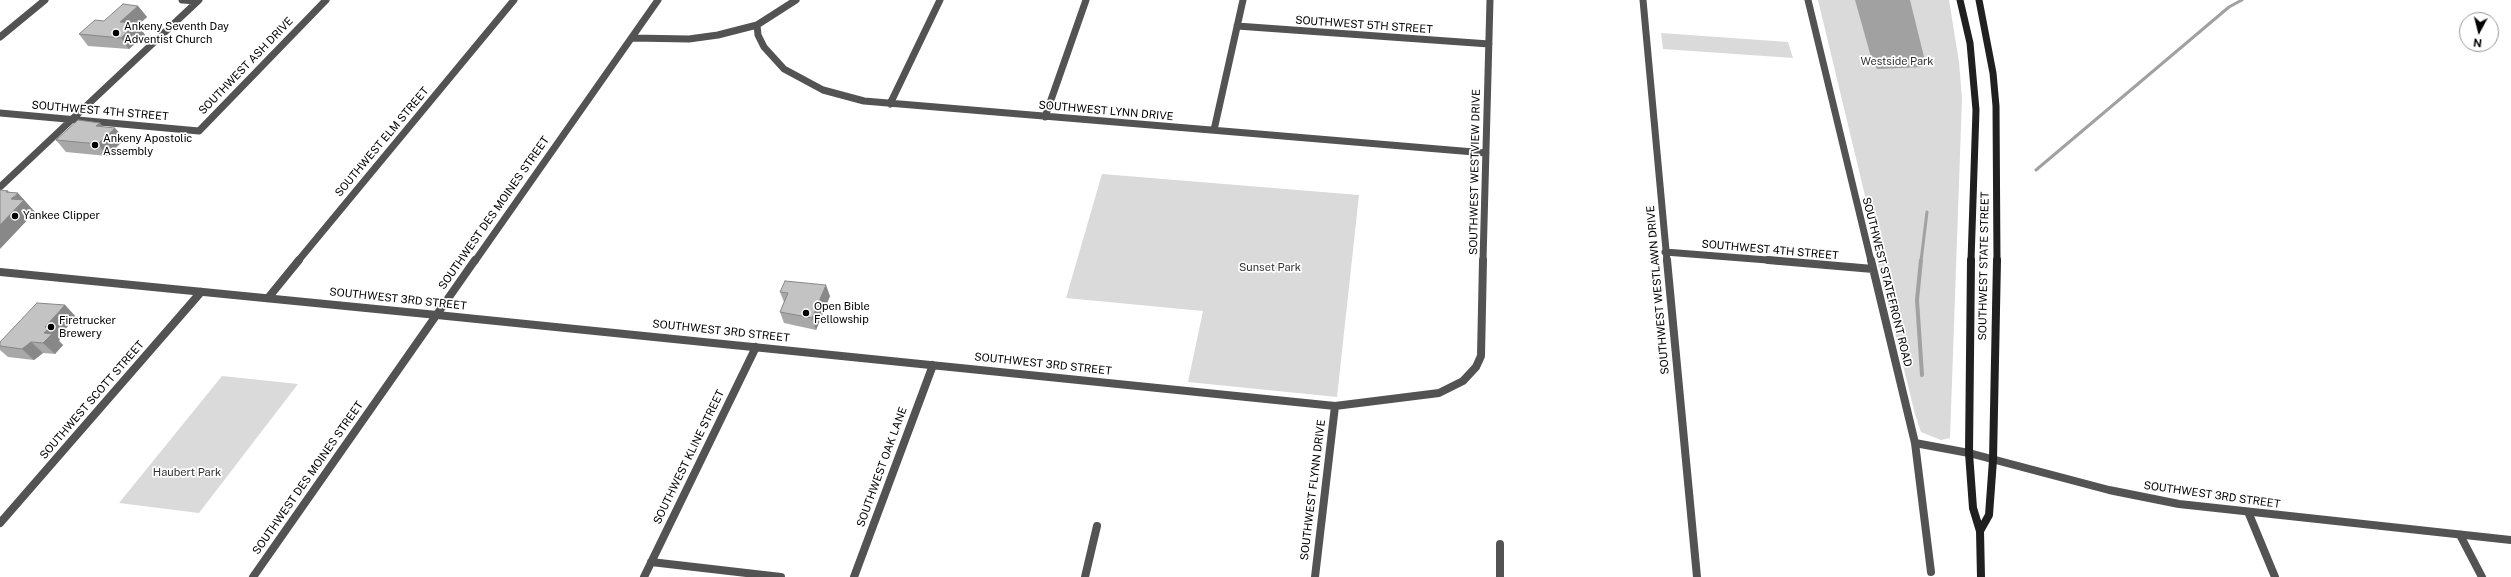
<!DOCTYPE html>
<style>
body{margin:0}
#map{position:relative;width:2511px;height:577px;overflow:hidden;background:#fff;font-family:"Public Sans",sans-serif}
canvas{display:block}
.north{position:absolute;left:2459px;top:12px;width:40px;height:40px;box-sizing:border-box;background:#fff;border:1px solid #999;border-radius:50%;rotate:187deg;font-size:11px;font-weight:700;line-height:16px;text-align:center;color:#000}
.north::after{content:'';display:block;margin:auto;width:14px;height:18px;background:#000;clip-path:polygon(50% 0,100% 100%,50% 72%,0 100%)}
</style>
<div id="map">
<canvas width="2511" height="577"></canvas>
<div class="north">N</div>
</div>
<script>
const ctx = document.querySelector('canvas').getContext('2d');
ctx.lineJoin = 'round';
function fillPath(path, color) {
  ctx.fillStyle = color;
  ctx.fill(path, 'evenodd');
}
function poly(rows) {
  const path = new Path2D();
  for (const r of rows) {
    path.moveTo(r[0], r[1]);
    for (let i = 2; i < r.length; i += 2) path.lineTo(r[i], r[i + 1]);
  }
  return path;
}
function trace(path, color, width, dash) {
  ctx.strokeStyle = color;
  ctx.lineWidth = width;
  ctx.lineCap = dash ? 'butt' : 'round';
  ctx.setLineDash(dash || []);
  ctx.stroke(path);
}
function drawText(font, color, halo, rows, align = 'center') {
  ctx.font = font + ' "Public Sans",sans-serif';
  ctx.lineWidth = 3.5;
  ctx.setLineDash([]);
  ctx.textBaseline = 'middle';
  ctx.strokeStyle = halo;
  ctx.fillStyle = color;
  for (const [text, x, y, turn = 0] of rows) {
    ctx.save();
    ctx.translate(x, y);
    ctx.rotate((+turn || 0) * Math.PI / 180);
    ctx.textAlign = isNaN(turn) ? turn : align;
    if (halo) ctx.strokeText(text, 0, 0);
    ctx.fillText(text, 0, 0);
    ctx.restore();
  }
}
fillPath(poly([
 [1818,0,1949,0,1959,62,1962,98,1950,438,1941,440,1921,432,1915,414,1872,240,1873,229],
 [1661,33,1788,42,1793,58,1663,49],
 [1102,174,1359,195,1337,397,1188,382,1203,311,1066,298],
 [222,376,298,384,199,513,119,503]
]), '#dadada');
fillPath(poly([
 [1855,0,1910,0,1925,61,1924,67,1877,69,1871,57]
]), '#a1a1a1');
trace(poly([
 [2036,170,2229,7,2242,0],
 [1921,261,1927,212]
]), '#a1a1a1', 3);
trace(poly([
 [1921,260,1917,300,1922,375]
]), '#a1a1a1', 4);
trace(poly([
 [182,0,197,1],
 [1643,0,1667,261],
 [1808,0,1871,261],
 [757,25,758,35,764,47,784,69,823,90,864,101,1486,153],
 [1237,26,1489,44],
 [632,38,689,39,718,35,757,25,796,0],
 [890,104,940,0],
 [0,113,199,131,326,0],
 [1045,117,1086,0],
 [1214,130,1243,0],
 [0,187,199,0],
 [1665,252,1780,261],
 [298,261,514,0],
 [475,261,658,0],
 [1483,261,1490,0]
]), '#535353', 7);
trace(poly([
 [1667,260,1697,577],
 [1768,260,1873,269],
 [1871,260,1915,443,1931,572],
 [268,298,299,260],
 [437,315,1335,406,1439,393,1463,381,1476,367,1481,356,1483,260],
 [1915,443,1969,453],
 [2249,514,2275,577],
 [0,523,201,292],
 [2460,535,2482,577],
 [1500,544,1500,577],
 [651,562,781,577],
 [253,577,475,260],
 [644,577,756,347],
 [854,577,933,365],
 [1085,577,1097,526],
 [1315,577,1335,406]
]), '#535353', 8);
trace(poly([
 [0,37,45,0]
]), '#535353', 7);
trace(poly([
 [0,272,437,315],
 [1969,453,2109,490,2179,504,2511,540]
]), '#535353', 8);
trace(poly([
 [1960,0,1970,43,1976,110,1971,261],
 [1979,0,1993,73,1996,106,1997,261]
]), '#202020', 7);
trace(poly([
 [1971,260,1969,453,1973,508,1980,531,1981,577],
 [1980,531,1989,515,1993,460,1997,260]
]), '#202020', 8);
fillPath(poly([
 [138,6,147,17,138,25,145,35,129,49,88,46,79,34,104,21],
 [103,127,125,139,107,156,66,152,56,140],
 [780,292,830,296,816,330,784,323,780,312,784,302],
 [65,305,76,317,58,337,60,339,59,341,63,345,55,354,43,353,34,360,8,357,0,350,0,342]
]), '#a8a8a8');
fillPath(poly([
 [138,6,147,17,138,25,145,35,129,49,121,38,120,22],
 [100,123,109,134,115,128,125,139,107,156,98,144,96,126],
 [8,191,14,197,18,193,35,212,0,249,0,225,6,192],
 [826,285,830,296,816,330,812,318],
 [65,305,76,317,58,337,60,339,59,341,63,345,55,354,43,343,45,327],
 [31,342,43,353,34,360,22,349]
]), '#888');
const building = poly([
 [123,4,138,6,120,22,137,23,121,38,79,34,95,20,104,21,123,4],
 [78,120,100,123,96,126,115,128,98,144,56,140,78,120],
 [0,190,8,191,6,192,18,193,11,199,24,200,0,225,0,190],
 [785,281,826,285,812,318,780,312,788,293,780,292,785,281],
 [37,303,65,305,45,327,49,328,44,333,52,334,43,343,31,342,22,349,0,346,0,342,37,303]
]);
fillPath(building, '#c3c3c3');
trace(building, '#888', 1);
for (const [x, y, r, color] of [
 [116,33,4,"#000"],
 [95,145,4,"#000"],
 [15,216,4,"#000"],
 [806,313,4,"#000"],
 [51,327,4,"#000"]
]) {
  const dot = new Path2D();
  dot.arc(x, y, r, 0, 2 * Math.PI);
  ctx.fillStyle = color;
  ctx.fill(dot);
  trace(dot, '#fff', 1.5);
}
drawText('11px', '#000', '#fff', [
 ["SOUTHWEST 5TH STREET",1364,25,4],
 ["SOUTHWEST ASH DRIVE",246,66,-46],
 ["SOUTHWEST 4TH STREET",100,111,5],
 ["SOUTHWEST LYNN DRIVE",1106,111,5],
 ["SOUTHWEST ELM STREET",382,142,-50],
 ["SOUTHWEST WESTVIEW DRIVE",1475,172,-89],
 ["SOUTHWEST DES MOINES STREET",494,213,-55],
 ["SOUTHWEST 4TH STREET",1770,250,5],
 ["SOUTHWEST STATE STREET",1984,266,-89],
 ["SOUTHWEST STATEFRONT ROAD",1887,282,76],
 ["SOUTHWEST WESTLAWN DRIVE",1658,290,-95],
 ["SOUTHWEST 3RD STREET",398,299,6],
 ["SOUTHWEST 3RD STREET",721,331,6],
 ["SOUTHWEST 3RD STREET",1043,364,6],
 ["SOUTHWEST SCOTT STREET",92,400,-49],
 ["SOUTHWEST KLINE STREET",689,457,-64],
 ["SOUTHWEST OAK LANE",882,467,-70],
 ["SOUTHWEST DES MOINES STREET",308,478,-55],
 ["SOUTHWEST FLYNN DRIVE",1313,490,-83],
 ["SOUTHWEST 3RD STREET",2212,495,8]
]);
drawText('11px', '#000', '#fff', [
 ["Ankeny Seventh Day",124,27],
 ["Adventist Church",124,40],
 ["Ankeny Apostolic",103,139],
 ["Assembly",103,152],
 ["Yankee Clipper",23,216],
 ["Open Bible",814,307],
 ["Fellowship",814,320],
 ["Firetrucker",59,321],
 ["Brewery",59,334]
], 'left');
drawText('11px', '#313131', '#fff', [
 ["Westside Park",1897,62],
 ["Sunset Park",1270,268],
 ["Haubert Park",187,473]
]);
</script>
